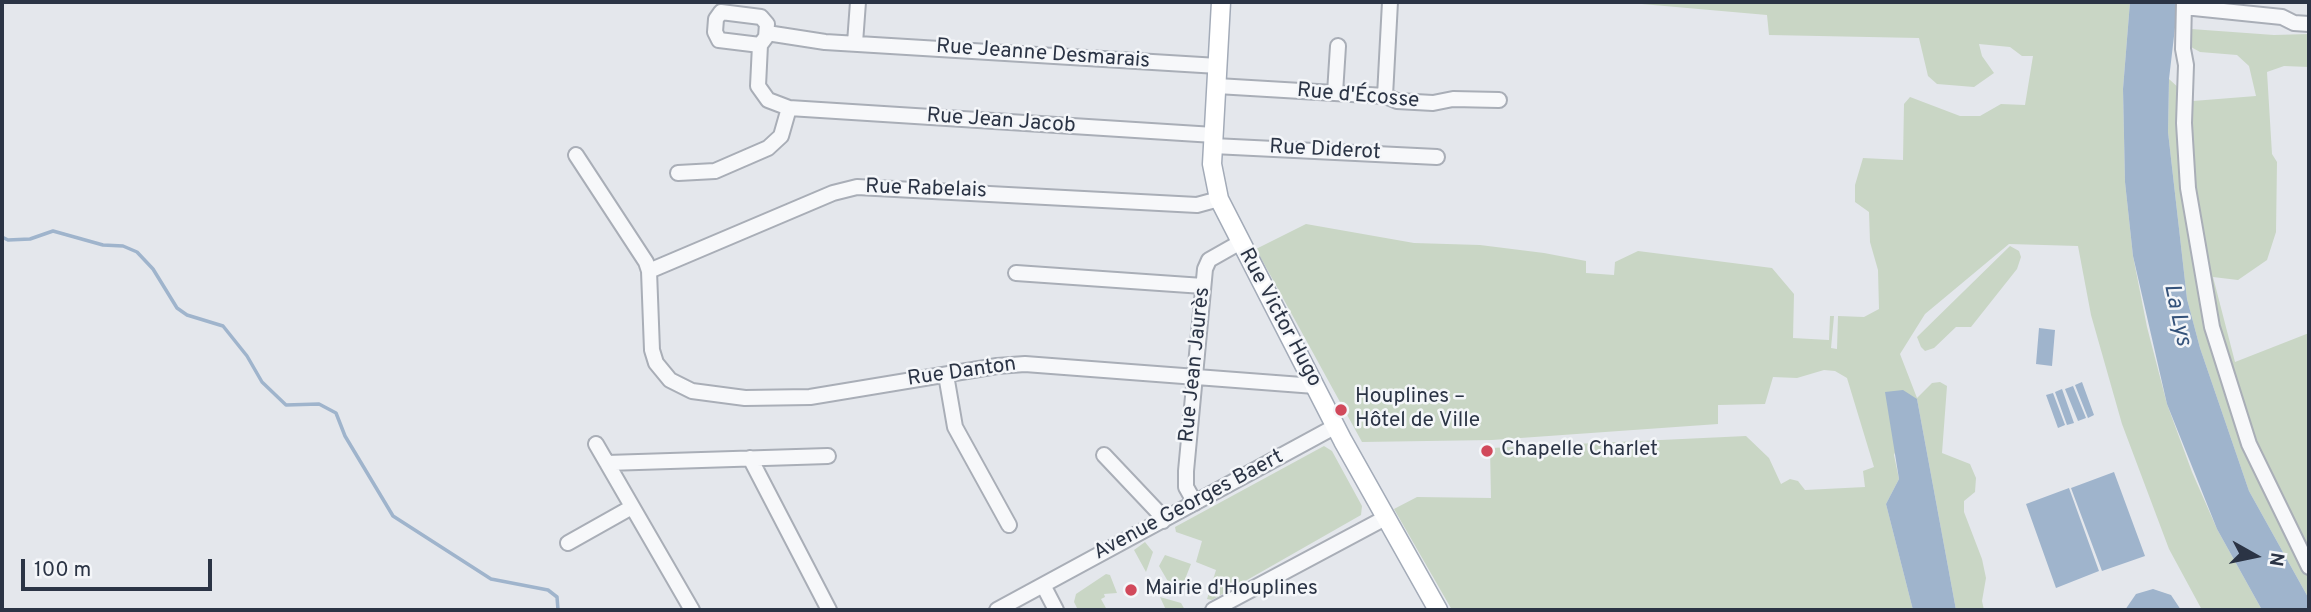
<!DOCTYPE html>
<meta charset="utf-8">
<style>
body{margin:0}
#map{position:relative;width:2311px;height:612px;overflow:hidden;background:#e4e7ec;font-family:Overpass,sans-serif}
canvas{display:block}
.frame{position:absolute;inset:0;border:4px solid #2b3445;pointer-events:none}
.north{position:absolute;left:2220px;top:521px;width:70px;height:70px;-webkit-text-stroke:5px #f4f6f9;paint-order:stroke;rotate:99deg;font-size:19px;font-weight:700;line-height:28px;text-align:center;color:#2b3445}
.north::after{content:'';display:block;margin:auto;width:24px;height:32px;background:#2b3445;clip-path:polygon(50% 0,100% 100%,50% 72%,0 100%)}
.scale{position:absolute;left:21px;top:559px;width:191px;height:32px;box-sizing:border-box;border:4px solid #2b3445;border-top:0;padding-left:9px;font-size:21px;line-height:24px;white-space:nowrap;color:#2b3445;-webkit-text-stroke:5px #f4f6f9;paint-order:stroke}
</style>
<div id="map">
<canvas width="2311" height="612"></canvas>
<div class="frame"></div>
<div class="north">N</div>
<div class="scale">100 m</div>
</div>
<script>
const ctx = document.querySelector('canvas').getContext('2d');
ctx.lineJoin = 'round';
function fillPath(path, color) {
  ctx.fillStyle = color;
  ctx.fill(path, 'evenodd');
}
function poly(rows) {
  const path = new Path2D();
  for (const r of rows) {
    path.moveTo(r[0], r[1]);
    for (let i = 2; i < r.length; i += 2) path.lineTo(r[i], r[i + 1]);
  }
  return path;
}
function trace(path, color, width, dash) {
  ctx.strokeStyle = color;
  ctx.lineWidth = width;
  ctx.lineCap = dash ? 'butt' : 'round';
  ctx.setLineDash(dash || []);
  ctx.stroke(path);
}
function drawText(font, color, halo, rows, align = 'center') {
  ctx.font = font + ' Overpass,sans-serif';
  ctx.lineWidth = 5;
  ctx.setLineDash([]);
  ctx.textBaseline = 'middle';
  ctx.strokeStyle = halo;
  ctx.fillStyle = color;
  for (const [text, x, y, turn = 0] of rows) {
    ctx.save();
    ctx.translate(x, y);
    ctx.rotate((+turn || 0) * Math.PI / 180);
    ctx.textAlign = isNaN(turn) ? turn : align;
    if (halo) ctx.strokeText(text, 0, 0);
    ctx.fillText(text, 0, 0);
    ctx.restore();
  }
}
fillPath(poly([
 [1619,2,2130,2,2123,89,2125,182,2133,256,2147,327,2167,404,2192,472,2217,529,2262,610,2202,610,2169,549,2122,424,2091,315,2078,246,2009,244,1925,314,1900,354,1917,398,1932,383,1940,382,1947,386,1942,453,1970,464,1976,478,1975,492,1964,501,1964,512,1982,559,1986,578,1982,601,1984,610,1956,610,1917,399,1894,455,1899,479,1886,504,1913,610,1452,610,1394,509,1417,497,1491,498,1490,448,1746,436,1769,458,1781,484,1790,479,1798,481,1805,490,1865,487,1863,471,1874,467,1847,378,1835,371,1824,370,1797,378,1773,377,1765,404,1718,405,1718,424,1492,440,1362,442,1256,249,1306,224,1414,243,1480,245,1544,253,1586,261,1586,273,1614,275,1615,262,1638,251,1772,268,1794,294,1793,338,1829,340,1830,316,1834,316,1831,348,1837,349,1838,316,1864,317,1879,309,1878,270,1870,242,1869,212,1855,202,1855,185,1863,158,1903,160,1904,104,1910,97,1960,116,1980,116,2001,104,2025,105,2033,56,2022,56,2010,47,1979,44,1982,56,1994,73,1974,87,1937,84,1928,76,1919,38,1769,35,1767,15],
 [2191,29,2274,35,2309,34,2309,67,2284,66,2267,72,2272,154,2277,162,2276,232,2267,260,2238,280,2213,277,2235,362,2309,333,2309,599,2249,491,2200,348,2187,299,2168,132,2169,79,2193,101,2256,96,2249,66,2237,55,2200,52,2191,47],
 [2010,246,2019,251,2021,257,2017,269,1971,327,1956,327,1934,348,1925,351,1921,347,1917,337],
 [1324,446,1332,451,1362,506,1361,515,1212,600,1207,599,1216,570,1196,562,1202,541,1176,532,1175,527],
 [1145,542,1153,552,1146,572,1134,550],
 [1165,555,1191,564,1180,592,1173,590,1159,566],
 [1106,574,1110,575,1117,593,1104,594,1105,597,1101,599,1107,610,1078,610,1074,602,1076,594],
 [1160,597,1181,603,1185,610,1166,610]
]), '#c9d6c5');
fillPath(poly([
 [2130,2,2178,2,2169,79,2168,132,2187,299,2200,348,2249,491,2309,599,2309,610,2262,610,2217,529,2167,404,2133,256,2125,182,2123,89],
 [2039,328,2055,330,2052,366,2036,364],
 [2082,382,2094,415,2088,418,2075,385],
 [2073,386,2086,418,2078,421,2065,389],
 [2062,389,2074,423,2067,425,2055,392],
 [1903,390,1917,399,1956,610,1913,610,1886,504,1899,479,1885,392],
 [2053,393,2065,425,2058,428,2046,395],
 [2114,472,2145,556,2102,571,2071,488],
 [2069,488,2099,571,2056,588,2026,504],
 [2153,589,2171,595,2181,610,2125,610,2136,594]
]), '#9fb4cc');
trace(poly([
 [2,237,8,240,30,239,53,231,103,245,123,246,137,252,153,269,177,308,187,315,223,326,247,356,262,382,286,405,319,404,336,413,345,436,393,516,491,579,548,590,557,597,558,610]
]), '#9fb4cc', 3.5);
const minor = poly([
 [2184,2,2183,49,2186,65,2184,123,2188,188,2212,327,2249,444,2309,567],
 [2184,7,2282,17,2294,23,2309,24],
 [721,12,761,17,767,24,766,37,760,45,719,40,715,32,716,19,721,12],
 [767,33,825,42,1218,66],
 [855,43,858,2],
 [760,45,758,86,768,100,789,108,1214,135],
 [1217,86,1385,96,1397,101,1433,103,1453,99,1499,100],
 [1335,93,1338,46],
 [1385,96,1390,2],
 [1213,146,1437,157],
 [576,155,646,262,649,271,652,350,656,363,670,380,692,391,745,398,810,397,997,366,1025,364,1315,386],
 [678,173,715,171,768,148,781,136,789,108],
 [649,271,833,193,857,187,1197,205,1219,199],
 [1016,273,1203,286],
 [946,375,955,427,1009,525],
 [596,444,692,610],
 [1104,455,1157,511,1163,521],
 [750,458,829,610],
 [607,463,828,456],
 [1195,503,1186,487,1186,471,1205,269,1209,260,1239,243],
 [568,543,632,507],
 [1043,585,1056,610],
 [997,610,1336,426],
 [1213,610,1387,517]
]);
const major = poly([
 [1221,2,1212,164,1219,199,1343,441,1438,610]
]);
trace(minor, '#a9aeb7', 18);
trace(major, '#a3abb8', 21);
trace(minor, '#f7f8fa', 14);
trace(major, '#fff', 18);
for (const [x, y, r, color] of [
 [1341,410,7,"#d1495b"],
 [1487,451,7,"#d1495b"],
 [1131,590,7,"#d1495b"]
]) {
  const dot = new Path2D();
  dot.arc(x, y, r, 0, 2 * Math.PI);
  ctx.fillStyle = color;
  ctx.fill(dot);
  trace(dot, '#f4f6f9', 2.5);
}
drawText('21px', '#2b3445', '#f4f6f9', [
 ["Rue Jeanne Desmarais",1043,55,4],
 ["Rue d'Écosse",1358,97,5],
 ["Rue Jean Jacob",1001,122,4],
 ["Rue Diderot",1325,151,3],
 ["Rue Rabelais",926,190,2],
 ["Rue Victor Hugo",1279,318,62],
 ["Rue Jean Jaurès",1196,365,-84],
 ["Rue Danton",962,373,-8],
 ["Avenue Georges Baert",1189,506,-28]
]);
drawText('21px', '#2b3445', '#f4f6f9', [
 ["Houplines –",1355,398],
 ["Hôtel de Ville",1355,422],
 ["Chapelle Charlet",1501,451],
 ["Mairie d'Houplines",1145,590]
], 'left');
drawText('italic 23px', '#34527a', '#f4f6f9', [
 ["La Lys",2176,315,78]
]);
</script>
